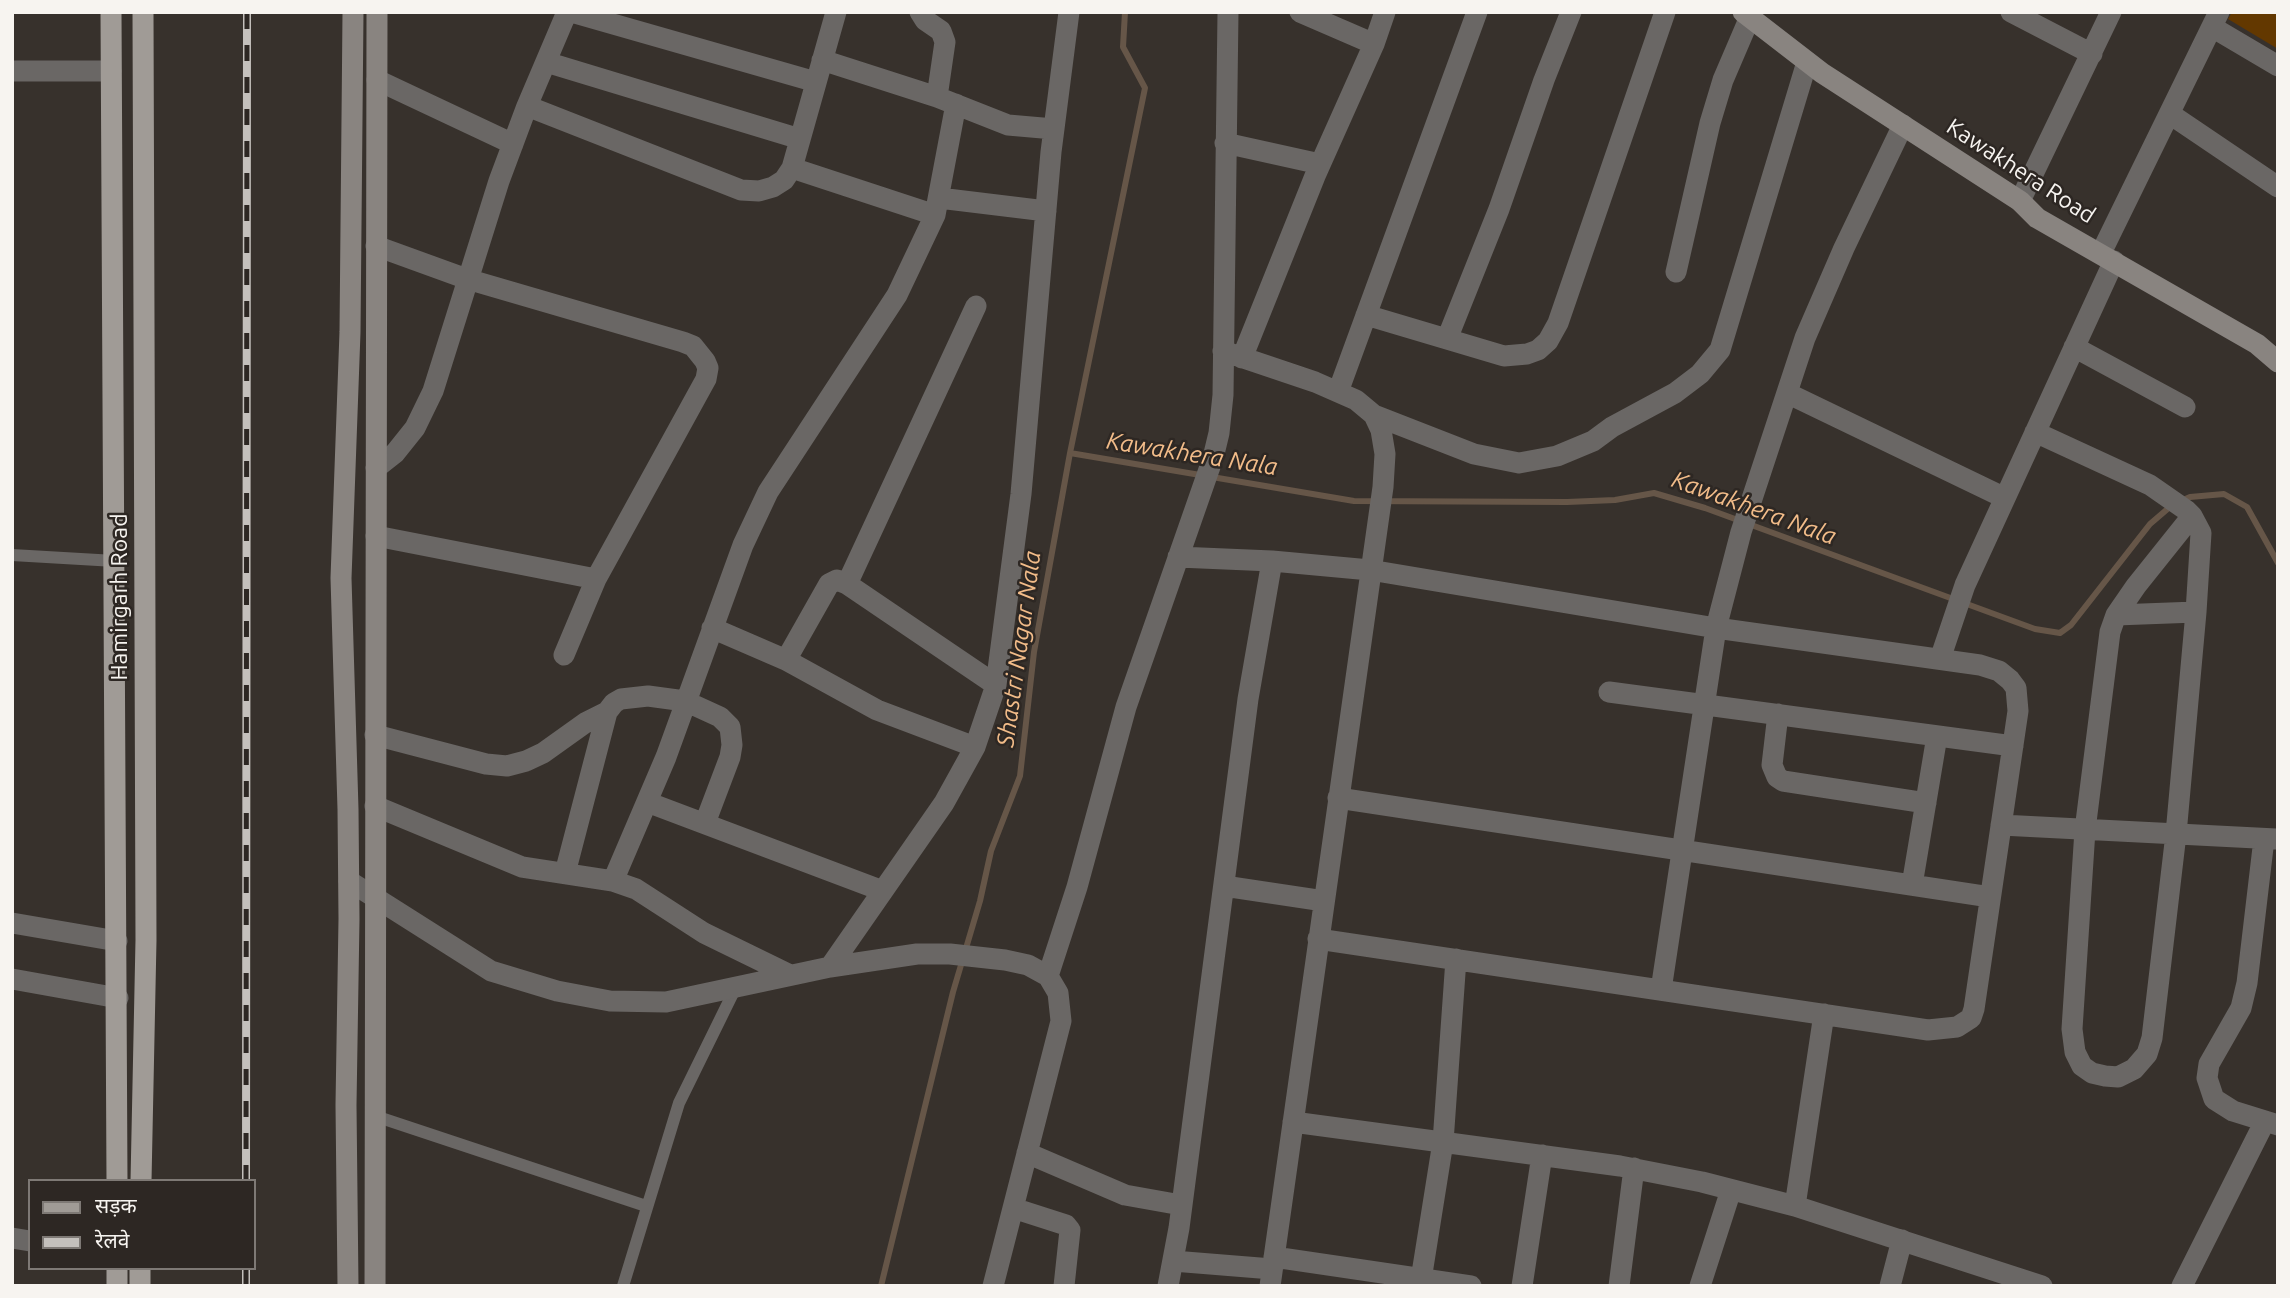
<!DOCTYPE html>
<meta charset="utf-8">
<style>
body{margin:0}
#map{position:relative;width:2290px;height:1298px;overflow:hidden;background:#37312c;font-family:Ubuntu,"Noto Sans Devanagari",sans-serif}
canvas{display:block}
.frame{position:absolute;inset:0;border:14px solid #f7f4f0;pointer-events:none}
.legend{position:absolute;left:28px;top:1179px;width:228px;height:91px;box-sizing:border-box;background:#2d2723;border:2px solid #7e7975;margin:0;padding:9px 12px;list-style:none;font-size:21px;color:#f7f4f0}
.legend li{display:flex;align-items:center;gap:14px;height:35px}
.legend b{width:35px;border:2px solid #7e7975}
</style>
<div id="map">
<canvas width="2290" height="1298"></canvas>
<div class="frame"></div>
<ul class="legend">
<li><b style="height:9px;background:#a09b96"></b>सड़क</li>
<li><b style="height:9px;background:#c4c0bc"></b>रेलवे</li>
</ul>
</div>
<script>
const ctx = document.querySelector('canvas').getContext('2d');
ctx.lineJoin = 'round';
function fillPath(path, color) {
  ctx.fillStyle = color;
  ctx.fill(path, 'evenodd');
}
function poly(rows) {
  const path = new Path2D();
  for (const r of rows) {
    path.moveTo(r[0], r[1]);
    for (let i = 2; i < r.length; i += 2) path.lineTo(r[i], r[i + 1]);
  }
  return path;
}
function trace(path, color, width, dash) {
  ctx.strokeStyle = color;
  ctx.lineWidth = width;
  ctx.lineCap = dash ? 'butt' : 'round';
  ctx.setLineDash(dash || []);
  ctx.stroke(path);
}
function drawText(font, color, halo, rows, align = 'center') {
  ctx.font = font + ' Ubuntu,sans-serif';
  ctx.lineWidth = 5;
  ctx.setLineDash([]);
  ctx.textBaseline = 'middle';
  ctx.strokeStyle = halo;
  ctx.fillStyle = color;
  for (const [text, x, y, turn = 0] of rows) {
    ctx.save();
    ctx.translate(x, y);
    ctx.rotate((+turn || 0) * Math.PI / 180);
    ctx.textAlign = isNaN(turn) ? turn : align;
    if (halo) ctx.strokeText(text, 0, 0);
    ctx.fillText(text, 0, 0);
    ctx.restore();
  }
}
fillPath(poly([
 [2232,12,2278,12,2278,49,2228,19]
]), '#633800');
trace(poly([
 [1070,453,1354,501,1567,502,1615,500,1654,493,1705,508,2035,629,2060,633,2071,625,2150,524,2171,506],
 [2181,501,2190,497,2224,494,2247,507,2278,563],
 [881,1286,953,992,980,901,991,851,1020,776,1034,652,1070,453,1145,88,1123,47,1125,12]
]), '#665648', 6);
trace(poly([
 [12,555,115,561],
 [375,1116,646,1206],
 [623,1286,679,1103,736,987]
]), '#6a6765', 12);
trace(poly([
 [571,12,816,82],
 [836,12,792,168,935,215],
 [920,12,925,20,941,31,945,42,937,97],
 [1300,12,1374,44],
 [2011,12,2092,54],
 [2212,27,2278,66],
 [822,60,937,97,1008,125,1054,129],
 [546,62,800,139],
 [12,71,111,71],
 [377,80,513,144],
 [527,106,741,190,759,191,773,187,784,180,792,168],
 [2170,114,2278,187],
 [1225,143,1320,164],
 [939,198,1046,211],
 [2020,201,2111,12],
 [376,246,467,279,683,342,693,346,705,361,708,368,706,379,596,579,564,655],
 [2101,253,2219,12],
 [1676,272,1710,123,1723,80,1750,17],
 [976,306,847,584,996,685],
 [1366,315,1504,356,1527,354,1538,350,1548,341,1558,323,1665,12],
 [1447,339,1499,209,1544,80,1571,12],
 [2074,347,2185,407],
 [1223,351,1315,382,1356,400,1374,415,1381,430,1385,454,1383,487,1270,1286],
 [1242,358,1315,176,1374,44,1385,12],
 [1338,392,1477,12],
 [1787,393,2005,498],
 [1374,415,1474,454,1519,463,1557,456,1593,441,1612,427,1675,393,1700,374,1720,350,1807,62],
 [2035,432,2150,485,2186,510,2192,516,2201,533,2196,612,2176,834,2152,1038,2147,1054,2134,1069,2118,1077,2105,1076,2092,1073,2082,1066,2075,1052,2072,1029,2085,830,2110,632,2116,615,2136,586,2192,516],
 [376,468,395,453,415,428,433,391,499,181,527,106,567,12],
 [376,536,596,579],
 [1178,557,1272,561,1370,570,1716,628,1980,665,1999,671,2010,680,2016,688,2018,711,1974,1009,1971,1018,1957,1027,1928,1030,1318,939],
 [2116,615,2196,612],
 [712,628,786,660,877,710,975,747],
 [1940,659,1965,585,2114,261],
 [786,660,829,584,837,580,847,584],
 [1609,692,2013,746],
 [1778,714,1772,765,1777,777,1783,781,1926,803],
 [375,735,486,764,507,766,526,761,543,753,585,723,607,712],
 [1338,798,1990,897],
 [647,802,883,891],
 [375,806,522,867,613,881,636,889,704,933,790,975],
 [2001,825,2276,839],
 [2264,839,2247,983,2241,1008,2209,1064,2207,1078,2214,1099,2233,1111,2278,1125],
 [565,873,607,712,614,703,621,699,648,696,685,701,720,717,730,727,732,745,730,757,705,823],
 [349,881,491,971,557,991,610,1001,666,1002,830,967,917,954,950,954,1005,960,1028,965,1048,976,1058,993,1061,1021,993,1286],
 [613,881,666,757,743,545,768,492,897,295,935,215,956,104],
 [1912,885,1937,736],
 [1224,886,1324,901],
 [12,923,117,941],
 [830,967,944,803,975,747,996,685,1021,494,1051,152,1069,12],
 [1048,976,1077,887,1126,707,1213,458,1219,433,1223,395,1228,12],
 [12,979,118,998],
 [1661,990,1716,628,1741,532,1805,338,1844,248,1903,125],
 [1293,1122,1620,1166,1702,1182,1795,1206,2042,1286],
 [1027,1153,1125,1195,1181,1205],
 [1795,1206,1824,1014],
 [1013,1208,1066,1225,1070,1230,1064,1286],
 [12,1238,30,1241],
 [1274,1257,1471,1286],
 [1173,1261,1272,1269],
 [1168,1286,1179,1228,1248,699,1272,561],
 [1420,1286,1443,1142,1456,959],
 [1522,1286,1542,1155],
 [1619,1286,1634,1168],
 [1700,1286,1731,1190],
 [1890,1286,1902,1240],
 [2182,1286,2265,1121]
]), '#6a6765', 21);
trace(poly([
 [1743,12,1822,73,2020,201,2037,218,2257,344,2278,362],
 [348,1286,346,1105,349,919,348,809,341,578,350,332,353,12],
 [375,1286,377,12]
]), '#898480', 21);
trace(poly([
 [111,12,117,1181],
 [141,1181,146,940,143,12],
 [140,1268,140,1286],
 [117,1286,117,1268]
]), '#a09b96', 21);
const rail = poly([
 [246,1181,247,12],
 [246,1286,246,1268]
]);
trace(rail, '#c4c0bc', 8);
trace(rail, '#2d2723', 5, [16]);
drawText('23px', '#f7f4f0', '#2d2723', [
 ["Kawakhera Road",2021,171,33],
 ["Hamirgarh Road",119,597,-90]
]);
drawText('italic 24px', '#f2bc89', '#2d2723', [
 ["Kawakhera Nala",1192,454,9],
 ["Kawakhera Nala",1754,508,20],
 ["Shastri Nagar Nala",1019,649,-82]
]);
</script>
